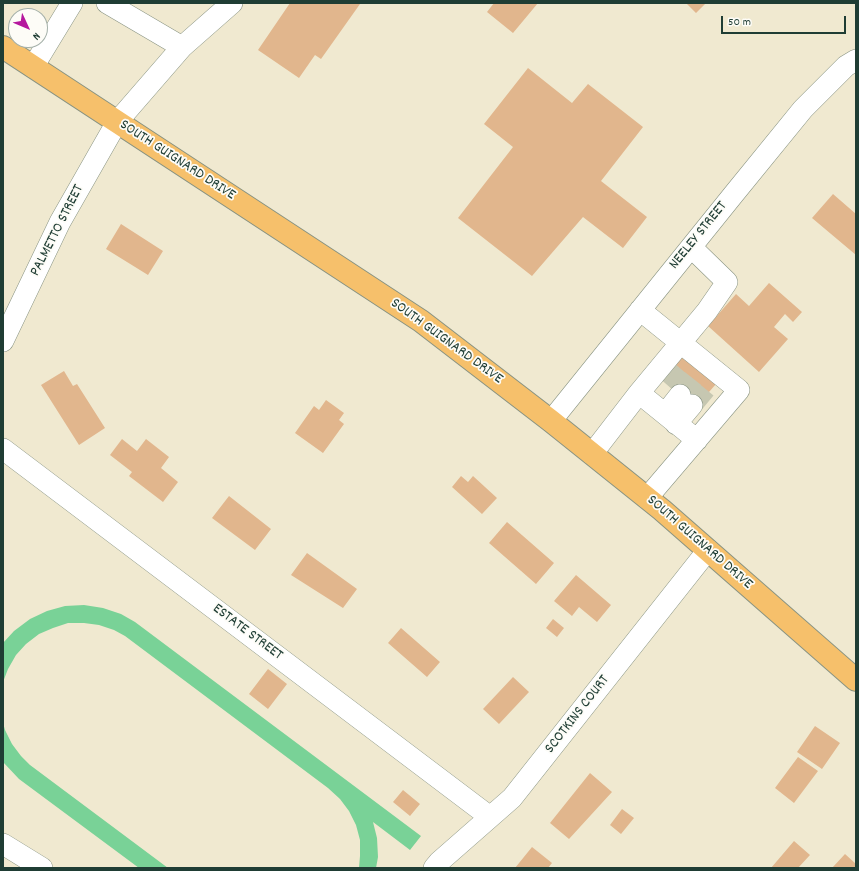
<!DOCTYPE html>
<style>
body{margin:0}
#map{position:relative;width:859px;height:871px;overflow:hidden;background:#f0e9d0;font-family:Dekko,sans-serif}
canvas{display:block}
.frame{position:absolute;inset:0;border:4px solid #1f3d34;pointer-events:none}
.north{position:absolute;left:8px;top:8px;width:40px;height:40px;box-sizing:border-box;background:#fdfcf7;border:1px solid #a4b0a9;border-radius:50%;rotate:134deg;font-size:11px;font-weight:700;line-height:16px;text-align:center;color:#1f3d34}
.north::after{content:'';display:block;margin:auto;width:14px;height:18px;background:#b5179e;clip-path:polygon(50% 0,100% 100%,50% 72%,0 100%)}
.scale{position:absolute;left:721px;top:16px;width:125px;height:18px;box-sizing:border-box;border:2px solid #1f3d34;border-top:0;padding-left:5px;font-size:12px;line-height:14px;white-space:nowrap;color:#1f3d34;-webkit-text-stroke:3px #fdfcf7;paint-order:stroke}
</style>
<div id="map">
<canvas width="859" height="871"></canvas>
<div class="frame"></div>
<div class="north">N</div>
<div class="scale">50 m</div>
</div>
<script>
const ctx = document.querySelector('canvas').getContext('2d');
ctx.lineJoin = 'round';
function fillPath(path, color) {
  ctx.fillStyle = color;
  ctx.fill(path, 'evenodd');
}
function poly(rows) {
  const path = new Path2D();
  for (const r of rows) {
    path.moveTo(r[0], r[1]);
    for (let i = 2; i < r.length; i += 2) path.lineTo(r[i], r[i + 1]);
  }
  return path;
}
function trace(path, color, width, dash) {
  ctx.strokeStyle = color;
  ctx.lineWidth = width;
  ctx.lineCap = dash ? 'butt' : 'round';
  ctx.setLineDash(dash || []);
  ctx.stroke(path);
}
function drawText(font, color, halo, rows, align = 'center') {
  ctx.font = font + ' Dekko,sans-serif';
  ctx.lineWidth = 3.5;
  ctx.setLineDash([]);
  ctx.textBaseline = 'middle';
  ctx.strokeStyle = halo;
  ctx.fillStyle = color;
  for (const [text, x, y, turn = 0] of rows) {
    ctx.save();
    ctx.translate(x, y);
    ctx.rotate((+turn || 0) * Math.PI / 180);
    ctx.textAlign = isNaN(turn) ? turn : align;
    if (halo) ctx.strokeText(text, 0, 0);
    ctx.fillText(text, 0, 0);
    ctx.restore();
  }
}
fillPath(poly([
 [84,605,103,608,121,614,135,622,421,836,410,850,373,822,377,838,378,857,376,868,359,868,360,856,360,840,356,825,349,811,340,799,328,788,125,636,114,630,99,625,84,623,68,623,53,628,39,634,26,644,16,655,8,669,3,682,3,643,14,631,30,619,47,611,65,606],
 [3,723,5,730,12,744,21,756,30,765,168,868,139,868,19,779,3,762]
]), '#79d297');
fillPath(poly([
 [290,3,360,4,321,59,315,55,299,78,258,50],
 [494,3,538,3,513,33,487,12],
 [686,3,706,3,696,13],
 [528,68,572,103,588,84,643,127,601,181,647,217,623,248,583,217,532,276,458,218,513,147,484,124],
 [833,194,856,214,856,255,812,218],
 [121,224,163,251,148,275,106,249],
 [769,283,802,312,793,322,785,314,774,327,788,339,759,372,708,326,736,294,749,306],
 [681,355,716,384,695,408,661,379],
 [64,371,73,386,77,384,105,428,79,445,41,385],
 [326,400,344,413,339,420,344,424,323,453,295,433,314,406,319,410],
 [122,439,137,451,146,439,169,457,161,468,178,482,163,502,129,476,132,472,110,455],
 [461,476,468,482,473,476,497,498,482,514,452,487],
 [229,496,271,529,255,550,212,518],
 [507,522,554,563,536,584,489,543],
 [307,553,357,589,343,608,291,575],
 [576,575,611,605,597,622,579,607,572,616,554,601],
 [553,619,564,628,557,637,546,628],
 [401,628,440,662,427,677,388,643],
 [268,669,287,684,268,709,249,694],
 [513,677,529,692,499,724,483,709],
 [815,726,840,743,822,769,797,752],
 [798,757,818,771,794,803,775,788],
 [590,773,612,792,569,839,550,823],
 [403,790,420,804,410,816,393,802],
 [622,809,634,818,621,834,610,825],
 [794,841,810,855,798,868,771,868],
 [532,847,552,863,548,868,515,868],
 [845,854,856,864,856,868,832,868]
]), '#e1b68d');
trace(poly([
 [665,383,686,359],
 [680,395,699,371],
 [692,405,712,381]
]), '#c6c7b1', 21, [21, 10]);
const minor = poly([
 [182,47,232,3],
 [33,67,72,3],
 [640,310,739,390,647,498],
 [3,341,60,222,117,122,182,47,107,3],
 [639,393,697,440],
 [665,414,680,395],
 [551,421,733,195,803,109,846,66,856,60],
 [676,424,692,405],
 [3,449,490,817],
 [592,454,639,393,707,311,727,282,691,247],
 [3,844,42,868],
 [434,868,439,862,512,798,708,550]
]);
const highway = poly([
 [3,47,421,321,551,421,662,510,856,680]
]);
trace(minor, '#889382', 22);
trace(highway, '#889382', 24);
trace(minor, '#fff', 21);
trace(highway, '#f6c06b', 22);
drawText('15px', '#1f3d34', '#fdfcf7', [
 ["SOUTH GUIGNARD DRIVE",177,161,33],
 ["PALMETTO STREET",58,231,-63],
 ["NEELEY STREET",699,236,-51],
 ["SOUTH GUIGNARD DRIVE",446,342,36],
 ["SOUTH GUIGNARD DRIVE",699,543,41],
 ["ESTATE STREET",247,633,37],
 ["SCOTKINS COURT",578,715,-52]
]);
</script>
